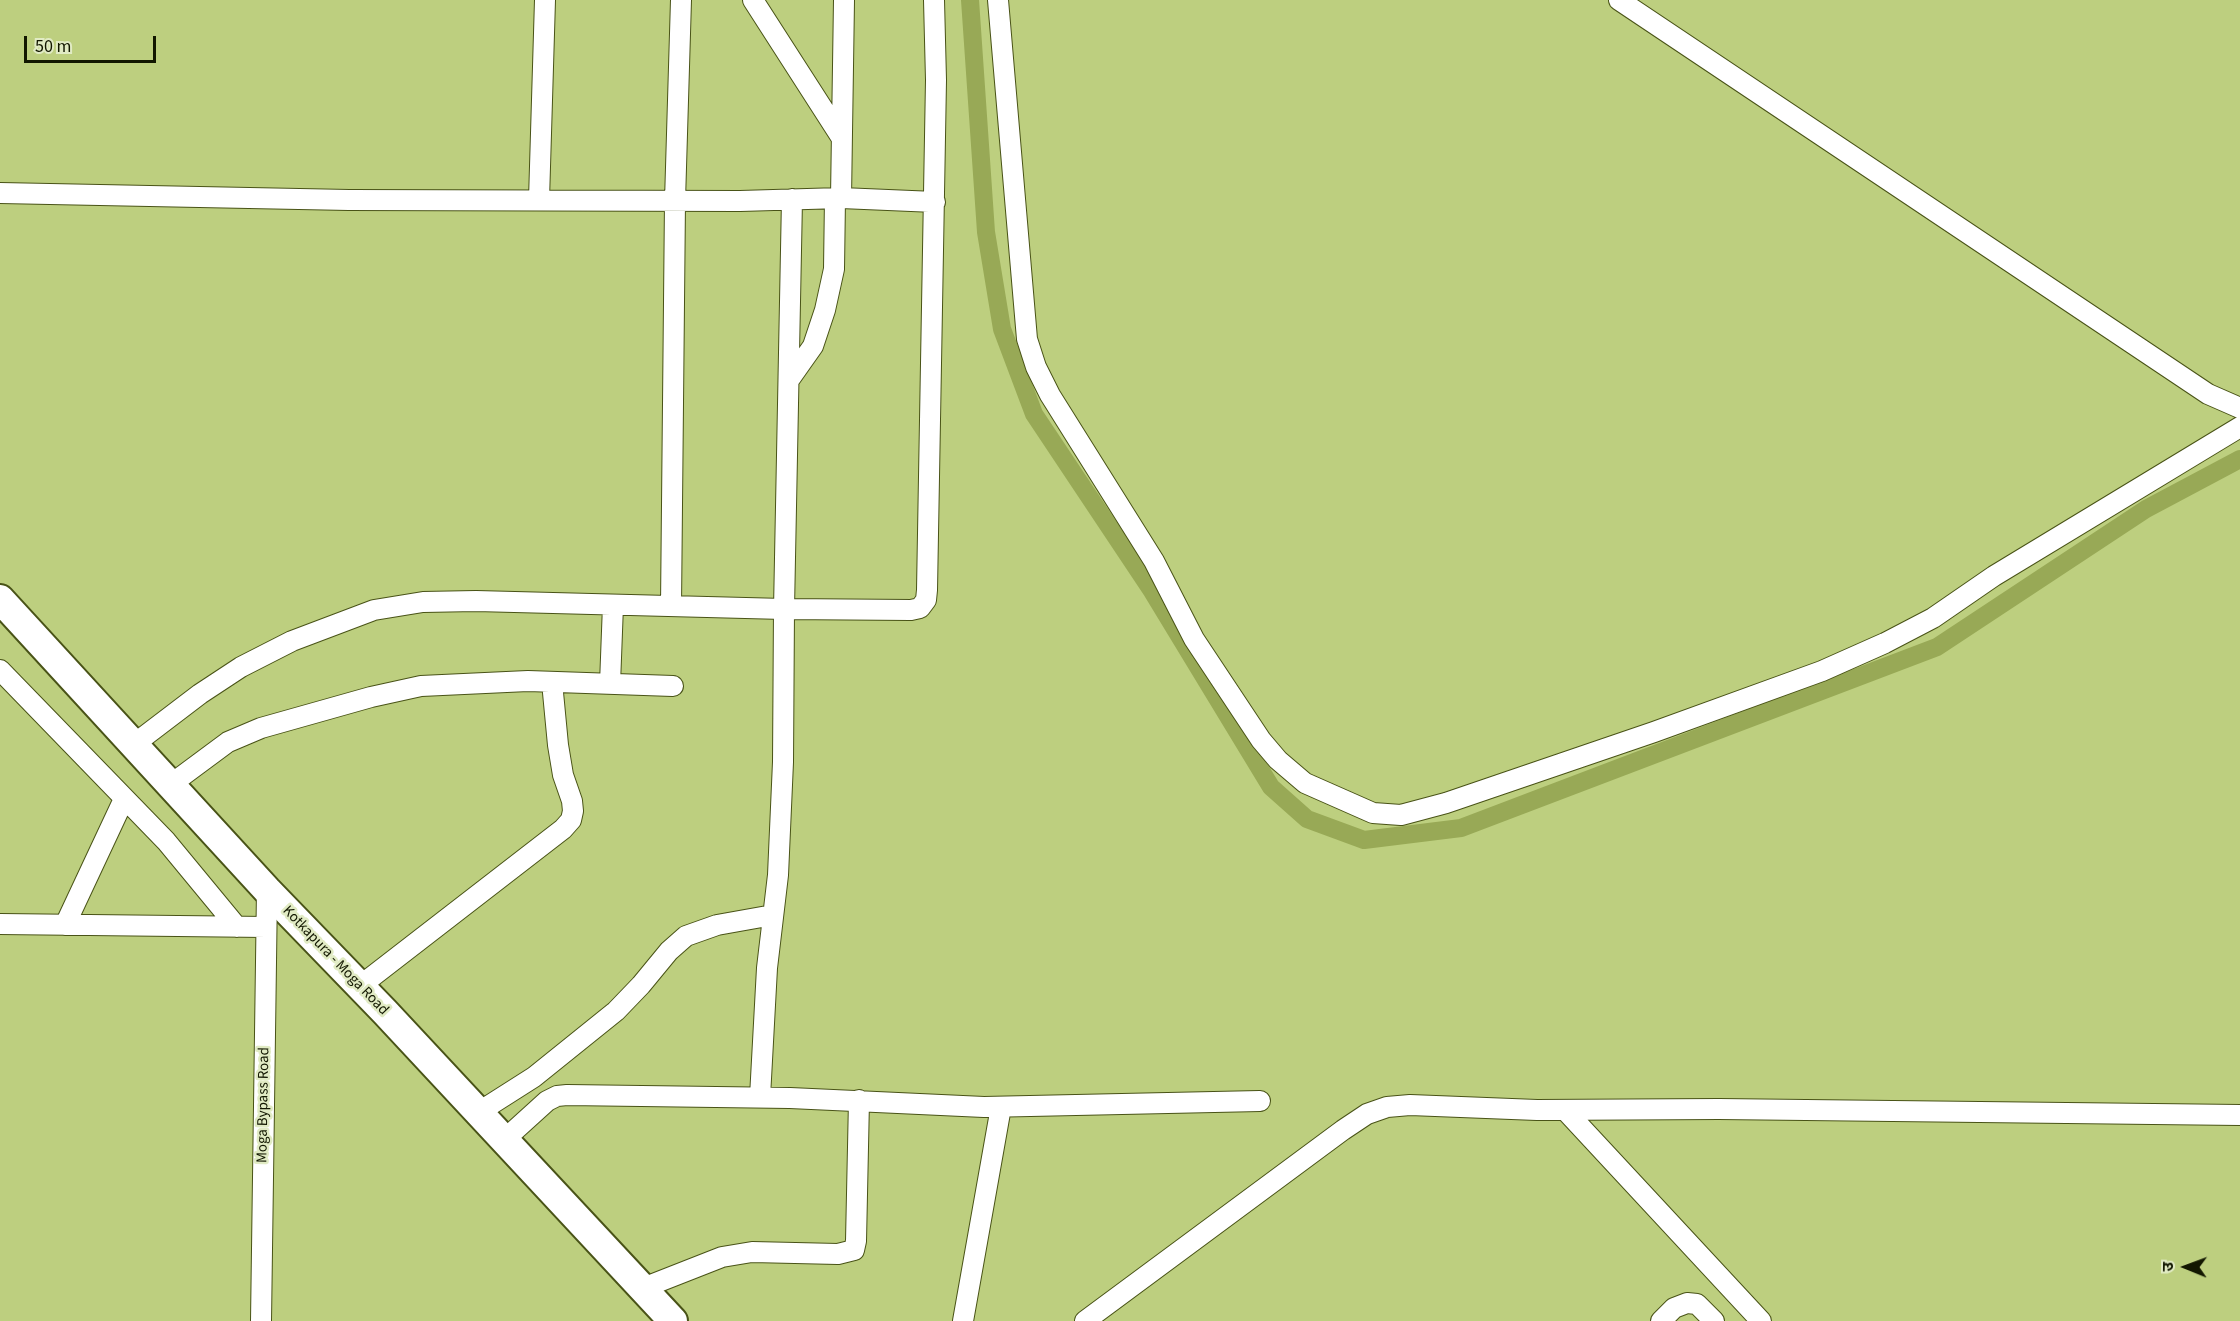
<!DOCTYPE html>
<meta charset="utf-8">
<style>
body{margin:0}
#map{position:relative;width:2240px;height:1321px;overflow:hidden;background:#bdcf7f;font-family:"Source Sans 3","Noto Sans Devanagari",sans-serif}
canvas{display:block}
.north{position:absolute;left:2156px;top:1237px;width:60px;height:60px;-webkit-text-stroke:4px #e1ebc4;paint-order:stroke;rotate:271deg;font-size:16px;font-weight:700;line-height:24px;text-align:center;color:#121700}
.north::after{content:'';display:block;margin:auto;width:21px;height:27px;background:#121700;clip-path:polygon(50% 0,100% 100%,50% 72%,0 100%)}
.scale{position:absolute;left:24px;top:36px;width:132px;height:27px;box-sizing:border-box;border:3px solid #121700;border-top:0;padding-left:8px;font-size:18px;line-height:21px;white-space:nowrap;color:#121700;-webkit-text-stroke:4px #e1ebc4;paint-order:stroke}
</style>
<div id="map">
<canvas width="2240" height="1321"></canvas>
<div class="north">उ</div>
<div class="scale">50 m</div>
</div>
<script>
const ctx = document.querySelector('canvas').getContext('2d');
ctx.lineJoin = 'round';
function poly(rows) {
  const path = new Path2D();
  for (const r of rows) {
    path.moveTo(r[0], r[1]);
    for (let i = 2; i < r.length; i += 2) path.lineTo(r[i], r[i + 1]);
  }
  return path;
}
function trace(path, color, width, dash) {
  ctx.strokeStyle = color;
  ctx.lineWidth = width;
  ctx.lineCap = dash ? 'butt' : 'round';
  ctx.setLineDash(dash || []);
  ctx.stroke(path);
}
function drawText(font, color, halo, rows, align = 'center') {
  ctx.font = font + ' "Source Sans 3",sans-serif';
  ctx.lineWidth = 5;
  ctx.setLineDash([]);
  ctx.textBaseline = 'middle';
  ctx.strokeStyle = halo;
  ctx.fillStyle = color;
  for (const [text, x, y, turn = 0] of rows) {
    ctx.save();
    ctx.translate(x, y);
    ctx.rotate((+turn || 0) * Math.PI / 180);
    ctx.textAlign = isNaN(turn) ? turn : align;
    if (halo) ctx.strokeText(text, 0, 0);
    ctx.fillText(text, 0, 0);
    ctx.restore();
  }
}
trace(poly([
 [970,0,986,232,1002,329,1034,414,1152,591,1271,787,1307,819,1364,840,1461,828,1937,647,2146,509,2240,459]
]), '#98a956', 18);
const minor = poly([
 [753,0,841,137],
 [998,0,1027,339,1036,367,1050,395,1154,561,1194,639,1261,740,1278,760,1305,783,1373,813,1401,815,1446,803,1654,732,1822,671,1885,643,1933,618,1994,576,2240,427],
 [1619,0,2208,394,2240,408],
 [0,193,349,200,740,201,841,198,935,202],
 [841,198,844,0],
 [539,200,545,0],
 [789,380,813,346,825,310,834,269,835,198],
 [671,606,675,201,681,0],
 [0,670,166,841,237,927],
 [610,684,613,605],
 [133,745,200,694,241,667,292,641,374,610,423,602,476,601,784,609,911,610,920,608,926,600,927,590,936,80,934,0],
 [170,785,228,742,261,728,371,697,421,686,528,681,673,686],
 [0,924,266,927],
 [65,925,124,799],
 [360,986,563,829,571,820,573,811,572,801,563,775,558,745,552,682],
 [760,1097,767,968,778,875,783,762,784,609,792,199],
 [1565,1110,1761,1321],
 [479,1112,534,1077,616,1011,641,985,669,951,686,936,717,925,773,915],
 [504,1140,547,1101,557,1096,567,1095,790,1098,984,1107,1260,1101],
 [643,1288,722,1257,752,1252,838,1254,854,1250,856,1241,859,1100],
 [261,1321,267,890],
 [963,1321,1001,1107],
 [1085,1321,1343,1130,1367,1114,1387,1107,1410,1105,1537,1110,1719,1109,2240,1115],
 [1661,1321,1674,1308,1687,1303,1697,1304,1714,1321]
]);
const highway = poly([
 [0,599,267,890,385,1012,673,1321]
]);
trace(minor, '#495317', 22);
trace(highway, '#495317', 32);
trace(minor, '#fff', 20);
trace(highway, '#fff', 28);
drawText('15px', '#121700', '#e1ebc4', [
 ["Kotkapura - Moga Road",335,961,46],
 ["Moga Bypass Road",264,1105,-89]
]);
</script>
